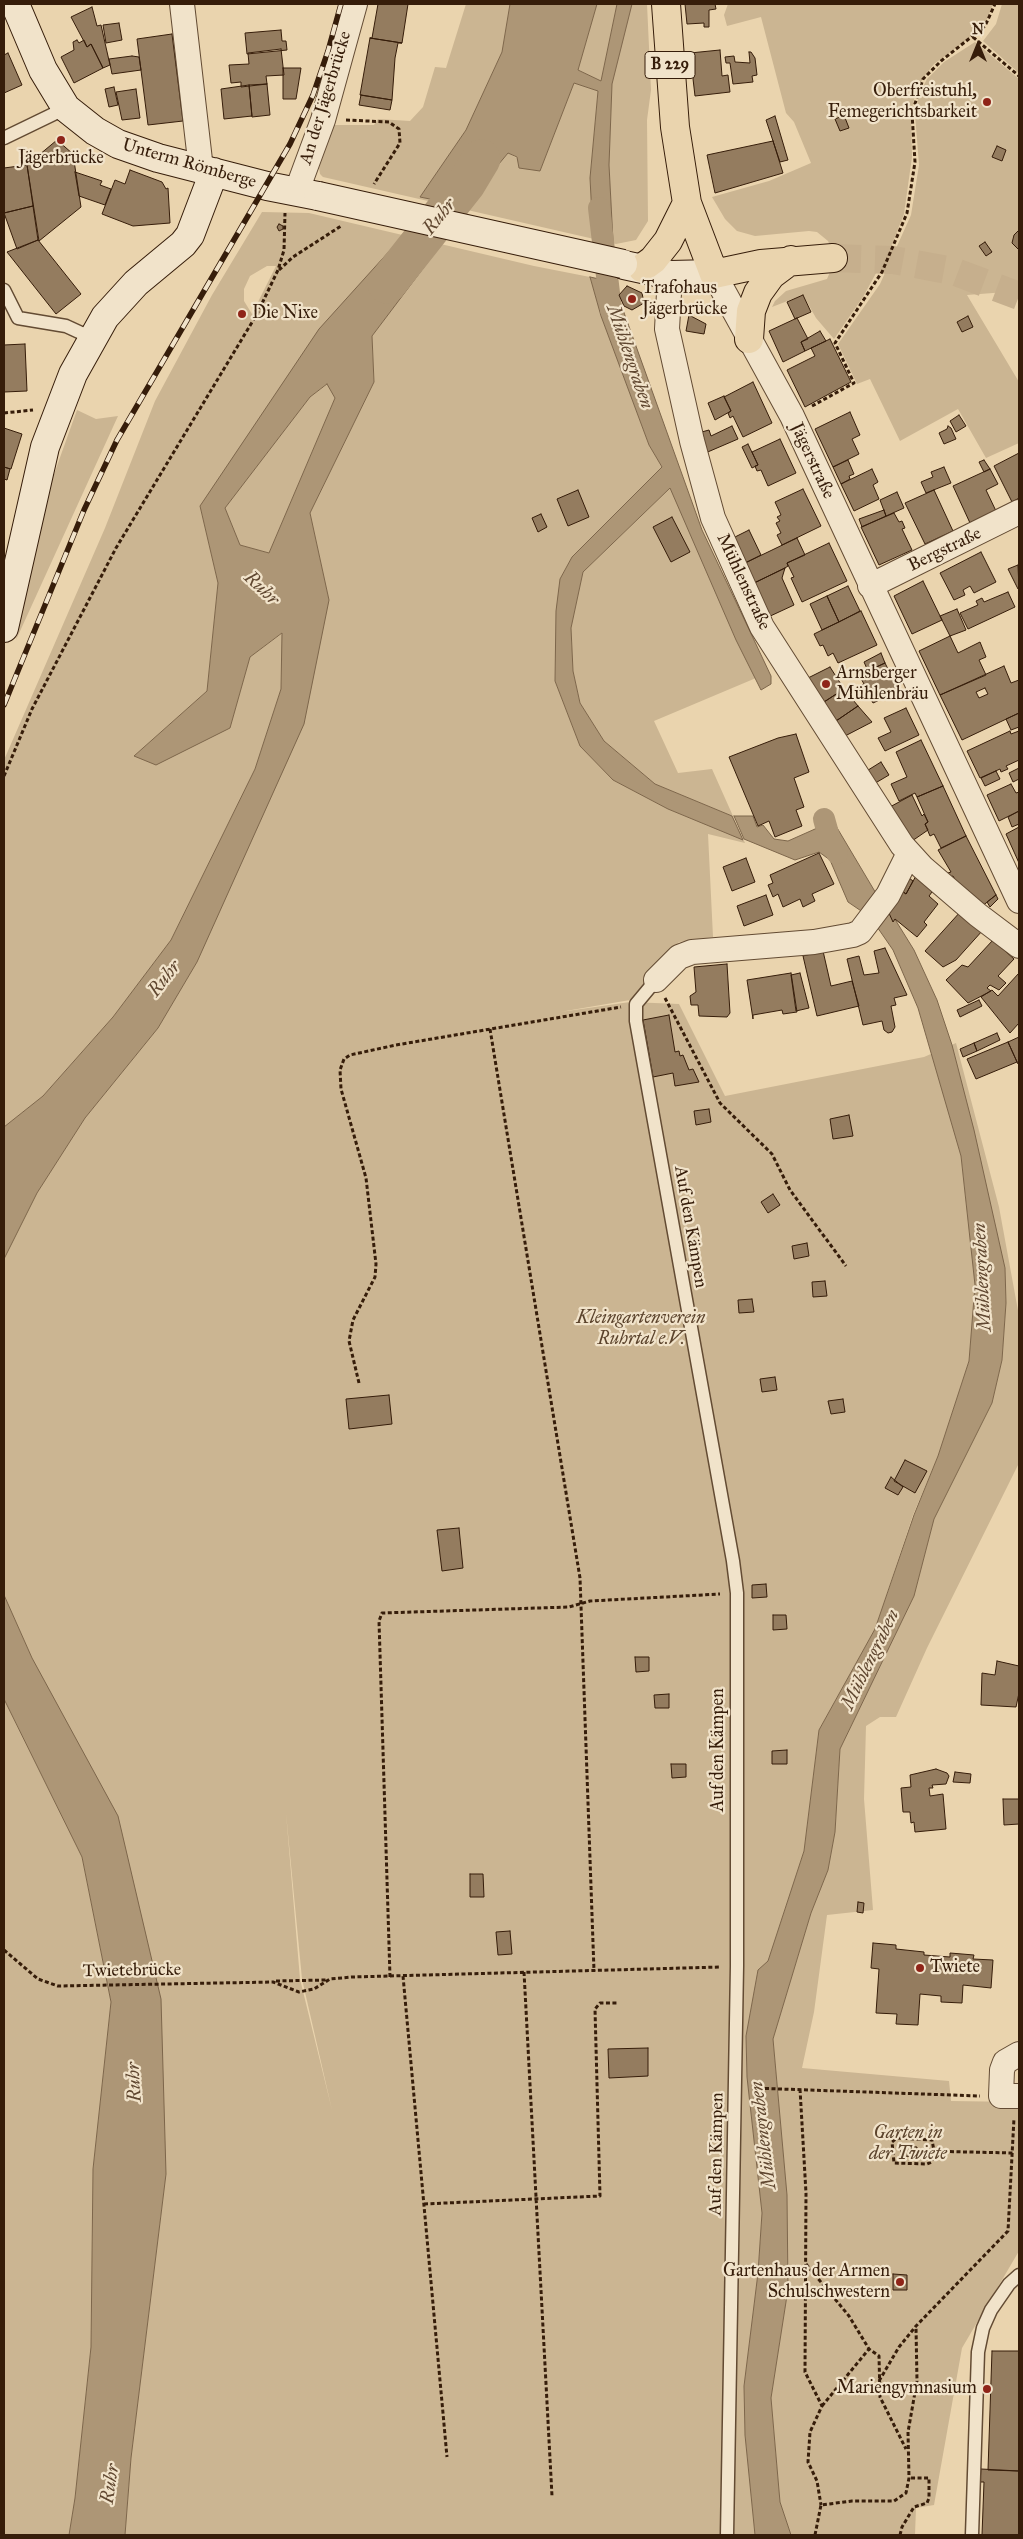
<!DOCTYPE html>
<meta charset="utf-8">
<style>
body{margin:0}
#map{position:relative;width:1023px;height:2539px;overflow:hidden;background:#ead4ae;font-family:"IM FELL Great Primer",serif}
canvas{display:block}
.frame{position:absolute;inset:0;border:5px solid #361d0a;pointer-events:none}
.north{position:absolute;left:953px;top:20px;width:50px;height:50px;-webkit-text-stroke:4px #f1e3ca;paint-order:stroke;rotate:0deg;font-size:14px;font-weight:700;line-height:20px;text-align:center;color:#361d0a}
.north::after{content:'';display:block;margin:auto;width:18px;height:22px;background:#361d0a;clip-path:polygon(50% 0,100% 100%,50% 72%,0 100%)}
</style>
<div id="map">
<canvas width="1023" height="2539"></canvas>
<div class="frame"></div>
<div class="north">N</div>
</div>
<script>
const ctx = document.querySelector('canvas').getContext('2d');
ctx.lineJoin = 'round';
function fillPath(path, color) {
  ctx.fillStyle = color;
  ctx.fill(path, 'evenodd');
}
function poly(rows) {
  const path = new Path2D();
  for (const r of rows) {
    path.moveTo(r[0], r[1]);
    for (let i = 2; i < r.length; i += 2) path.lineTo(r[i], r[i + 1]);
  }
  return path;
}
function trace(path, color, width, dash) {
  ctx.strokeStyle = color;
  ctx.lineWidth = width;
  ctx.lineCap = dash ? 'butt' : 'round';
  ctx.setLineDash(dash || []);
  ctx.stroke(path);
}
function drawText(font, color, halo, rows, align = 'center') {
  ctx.font = font + ' "IM FELL Great Primer",serif';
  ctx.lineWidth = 4.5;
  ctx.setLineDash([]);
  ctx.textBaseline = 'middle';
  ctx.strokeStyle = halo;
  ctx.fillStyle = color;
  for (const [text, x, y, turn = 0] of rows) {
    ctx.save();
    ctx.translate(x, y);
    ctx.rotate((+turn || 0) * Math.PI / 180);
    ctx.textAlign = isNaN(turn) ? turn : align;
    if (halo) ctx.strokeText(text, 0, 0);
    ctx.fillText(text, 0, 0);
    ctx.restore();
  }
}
fillPath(poly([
 [466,4,510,4,502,52,466,130,420,197,464,206,508,153,540,171,574,83,598,91,590,178,593,236,613,241,609,165,612,84,632,4,647,4,651,90,647,120,648,221,636,240,616,244,323,177,320,174,319,168,334,125,374,125,378,119,410,121,423,107,435,67,446,68],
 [597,4,617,4,601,81,578,70],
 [728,4,993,4,986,22,968,39,934,64,923,78,916,92,911,112,912,157,904,214,892,244,863,297,834,339,816,318,803,295,772,307,775,301,786,291,827,279,833,265,832,250,828,241,817,232,809,231,755,236,737,231,725,219,712,197,769,181,811,163,794,122,786,113,761,17,727,26,724,15],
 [1002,4,1019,4,1019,73,983,41,996,24],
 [975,42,1019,79,1019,230,1014,235,1012,242,1019,250,1019,291,967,295,1019,382,1019,443,986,458,958,409,900,441,870,379,857,384,838,344,880,284,911,215,919,165,915,114,919,95,927,79,944,62],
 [262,212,309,213,534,266,590,277,601,316,649,445,662,467,572,557,560,579,555,681,580,746,613,780,668,809,742,839,732,816,655,784,604,741,580,703,573,671,571,628,583,572,671,487,736,640,756,678,654,721,678,773,712,769,745,843,708,834,713,937,679,942,630,1000,560,1012,630,1002,679,1004,725,1096,924,1057,956,1043,999,1207,1019,1316,1019,1463,927,1648,896,1717,880,1717,866,1726,864,1799,873,1910,827,1915,814,2012,802,2068,949,2081,951,2101,1019,2102,1019,2251,962,2348,934,2505,916,2508,915,2535,791,2535,780,2502,771,2398,788,2289,787,2195,773,2039,811,1913,828,1870,835,1832,840,1749,914,1596,934,1519,992,1403,1002,1360,1006,1303,1005,1268,933,1054,961,1156,967,1209,975,1285,969,1361,938,1456,913,1515,875,1629,819,1730,804,1851,768,1962,758,1971,746,2036,747,2077,762,2213,758,2273,744,2386,745,2435,755,2535,731,2535,729,2176,725,2242,721,2535,125,2535,131,2458,166,2174,32,1658,4,1595,4,1259,37,1193,85,1118,158,1028,197,962,329,600,310,513,374,382,372,336,440,246,401,237,200,506,218,583,207,691,135,755,230,728,250,657,283,633,281,689,255,769,171,940,113,1017,43,1096,4,1127,4,760,105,528,155,401,212,295],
 [267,266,276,266,252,314,244,301,244,289,250,276],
 [286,1813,302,1979,332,2110,300,1979],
 [328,384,335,398,269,553,240,545,225,508,310,397],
 [77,410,96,419,118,416,16,640,53,477],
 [4,1699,82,1857,111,2002,93,2169,91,2347,75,2498,69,2535,4,2535]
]), '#cbb592');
const water = poly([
 [510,4,597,4,578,70,601,81,617,4,632,4,612,84,609,165,613,241,593,236,590,178,598,91,574,83,540,171,519,168,517,157,508,153,464,206,420,197,466,130,502,52,510,4],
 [402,237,440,246,372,336,374,382,310,513,329,600,304,724,197,962,158,1028,85,1118,37,1193,4,1259,4,1127,43,1096,113,1017,171,940,255,769,281,689,282,633,250,657,230,728,156,765,134,756,207,691,218,583,200,506,319,329,402,237],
 [327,384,335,398,269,553,240,545,225,508,310,397,327,384],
 [590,277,613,282,702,530,771,676,771,684,761,690,736,640,670,488,583,572,571,628,573,671,580,703,604,741,655,784,732,816,743,840,668,809,613,780,580,746,555,681,556,611,560,579,572,557,662,467,649,445,601,316,590,277],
 [734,816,753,816,757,827,763,825,774,839,788,841,833,821,877,895,870,917,848,902,830,860,819,852,795,860,744,839,734,816],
 [888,908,914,950,937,1000,952,1045,974,1130,1005,1268,1006,1303,1002,1360,992,1403,934,1519,914,1596,840,1749,835,1832,828,1870,811,1913,773,2039,787,2195,788,2289,771,2398,780,2502,791,2535,755,2535,745,2435,744,2386,758,2273,762,2213,747,2077,746,2036,758,1970,768,1961,804,1851,819,1730,875,1629,914,1515,938,1456,969,1361,975,1285,961,1156,918,1008,893,950,873,921,888,908],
 [4,1595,32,1658,118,1816,161,1999,166,2174,131,2458,125,2535,69,2535,75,2498,91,2347,93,2169,111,2002,82,1857,4,1699,4,1595]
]);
fillPath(water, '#ad9676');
trace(water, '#7d664b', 1);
trace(poly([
 [599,208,611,310],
 [824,819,829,837,837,853]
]), '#ad9676', 22);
trace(poly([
 [387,284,466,184,481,159]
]), '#ad9676', 39);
const building = poly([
 [378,4,408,4,402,43,370,38,372,38,378,4],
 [685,4,715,4,716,9,709,10,709,27,704,27,704,23,687,24,685,4],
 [92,7,97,26,101,25,110,65,103,68,91,44,87,47,71,17,92,7],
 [119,23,122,40,106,43,103,25,119,23],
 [281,30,282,41,286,41,287,50,247,54,245,33,281,30],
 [172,34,183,121,148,125,137,39,172,34],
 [370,38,402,43,398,43,395,58,392,100,360,95,370,38],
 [77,40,79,43,84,40,87,47,91,44,103,68,74,83,61,57,74,50,73,42,77,40],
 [281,49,284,75,266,76,267,84,241,87,241,82,231,83,229,65,249,64,248,53,281,49],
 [720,50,722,76,728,75,730,92,695,96,690,53,720,50],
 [749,52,751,52,755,58,757,75,752,76,753,82,733,84,730,63,726,63,725,57,734,56,735,62,750,63,749,52],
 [8,53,22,85,4,93,4,55,8,53],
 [132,56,139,57,141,70,112,74,109,59,132,56],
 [283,68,301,68,296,99,283,99,283,68],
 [267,84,270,115,252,117,249,85,267,84],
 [249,85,252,116,224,119,221,89,249,85],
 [114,87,118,105,109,107,105,89,114,87],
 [136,89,140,118,122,120,116,92,136,89],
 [361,95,392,100,390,110,359,105,361,95],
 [842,110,849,128,840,131,835,119,840,117,839,112,842,110],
 [775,116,788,160,780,162,766,120,775,116],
 [57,140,73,154,81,207,39,241,27,165,57,140],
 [773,141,783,173,715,193,707,155,773,141],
 [997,146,1006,150,1002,161,992,157,997,146],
 [27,165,33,206,4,213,4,168,27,165],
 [130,170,162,182,166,189,168,188,170,223,133,226,102,214,115,180,125,184,130,170],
 [75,172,102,181,100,185,111,189,105,205,79,196,75,172],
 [33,206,38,240,17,249,4,213,33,206],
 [279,224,283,226,283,229,279,231,277,227,279,224],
 [1019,230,1019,250,1012,243,1014,235,1019,230],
 [38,240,81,294,56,314,7,252,38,240],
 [985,242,992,252,986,256,979,246,985,242],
 [627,286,642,293,644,303,632,310,624,306,619,295,627,286],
 [803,295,811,312,795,319,787,302,803,295],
 [689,315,706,324,704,334,686,331,689,315],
 [968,316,973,327,962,332,957,322,968,316],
 [797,318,808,339,801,342,805,351,783,362,769,331,797,318],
 [820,331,826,341,805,351,801,342,820,331],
 [830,339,851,382,805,407,787,370,815,356,811,348,830,339],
 [25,344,27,391,4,392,4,345,25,344],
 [753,382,772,423,743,437,733,416,730,418,728,413,731,411,724,397,753,382],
 [724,396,731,411,715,420,708,403,724,396],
 [850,412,860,435,852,439,859,454,833,467,815,429,850,412],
 [959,415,966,426,956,432,950,421,959,415],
 [732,426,738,439,703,454,698,433,709,430,711,436,732,426],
 [948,426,951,428,956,439,944,444,939,433,947,429,948,426],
 [4,428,22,434,11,469,4,467,4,428],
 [780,439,796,473,768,486,761,470,757,471,755,466,758,465,752,452,780,439],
 [748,444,758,465,752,468,742,447,748,444],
 [1019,453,1019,498,1012,502,994,466,1019,453],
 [848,460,854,474,849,476,850,479,841,484,833,467,848,460],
 [984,460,990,469,984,472,979,462,984,460],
 [4,467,10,469,7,480,4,479,4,467],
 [944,467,951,483,926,493,921,482,933,477,931,472,944,467],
 [872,469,878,482,873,485,879,499,854,511,841,484,872,469],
 [990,469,998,484,986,490,996,511,970,523,953,486,990,469],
 [803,489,821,526,782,545,777,535,781,533,776,523,780,521,777,517,781,515,775,502,803,489],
 [578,490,589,517,568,526,557,499,578,490],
 [934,490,953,531,925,544,905,503,934,490],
 [897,492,904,508,886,516,880,500,897,492],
 [884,510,886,516,862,527,859,519,884,510],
 [894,513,899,522,902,521,905,528,902,529,912,550,879,565,861,527,894,513],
 [541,514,547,527,538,532,532,518,541,514],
 [672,517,690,552,671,562,653,527,672,517],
 [749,530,761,555,745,563,733,538,749,530],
 [797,538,805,555,787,563,788,566,785,568,750,585,741,565,797,538],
 [829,543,847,581,802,602,791,578,794,577,787,563,829,543],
 [981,552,996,582,974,593,970,586,963,590,965,595,954,600,940,573,981,552],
 [1018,565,1019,589,1018,589,1008,569,1018,565],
 [785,568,782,578,794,605,766,618,750,585,785,568],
 [923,581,942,620,912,634,894,596,923,581],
 [848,586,860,611,839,622,827,596,848,586],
 [1008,592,1015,607,968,629,960,613,978,605,976,601,982,598,984,602,1008,592],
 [827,596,839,622,822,630,810,604,827,596],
 [957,609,966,630,950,636,940,616,957,609],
 [861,611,877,645,838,663,833,653,828,656,823,645,820,646,814,634,861,611],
 [950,636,958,653,980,642,986,657,979,660,986,675,940,695,919,651,950,636],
 [881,653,885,663,868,671,864,662,881,653],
 [885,663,899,691,873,703,869,696,865,697,862,691,860,686,864,684,859,675,885,663],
 [1004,666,1011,683,1019,680,1019,713,962,740,940,695,1004,666],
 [985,688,988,694,979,698,976,692,985,688],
 [830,667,844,689,824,702,808,678,830,667],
 [844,689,858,706,836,721,824,702,844,689],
 [858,706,872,722,845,736,836,721,858,706],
 [906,708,919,735,885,751,878,738,891,732,884,718,906,708],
 [1019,713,1019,727,1011,730,1006,719,1019,713],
 [1010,731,1011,734,1019,731,1019,760,1006,766,1008,769,1001,772,1000,769,980,778,967,751,1010,731],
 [796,734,809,772,794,778,804,807,796,810,802,826,775,837,769,821,758,826,729,757,778,738,796,734],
 [921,740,943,786,917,797,915,793,899,801,891,784,907,777,896,752,921,740],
 [881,762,889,775,872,785,865,772,881,762],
 [1019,768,1019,779,1013,782,1009,773,1019,768],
 [996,771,1000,779,985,786,981,778,996,771],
 [1011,784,1016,793,1019,792,1019,811,999,821,987,795,1011,784],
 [943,786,966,836,941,848,934,834,930,836,925,824,928,822,917,797,943,786],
 [912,795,922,816,924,814,928,822,925,824,928,830,912,841,888,808,912,795],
 [1019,811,1019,824,1012,827,1008,817,1019,811],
 [1019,827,1019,863,1006,834,1019,827],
 [966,836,996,895,981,907,958,885,953,876,950,877,948,873,951,872,938,850,966,836],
 [819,853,834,884,812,894,815,901,803,907,800,899,783,907,778,894,773,897,768,885,773,883,770,875,819,853],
 [746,858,755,882,732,891,723,867,746,858],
 [917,874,935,888,929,896,938,904,924,922,927,925,917,937,895,919,893,922,888,911,902,891,906,894,917,874],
 [909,878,913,881,906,894,902,891,909,878],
 [766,895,773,915,744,926,737,906,766,895],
 [996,895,998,899,990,907,987,902,996,895],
 [961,911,983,930,956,960,943,967,925,951,961,911],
 [993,940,1014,959,998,976,1006,983,999,990,990,985,987,988,991,991,968,1003,946,980,962,965,968,967,993,940],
 [885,948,907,995,894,998,896,1005,891,1006,895,1027,892,1032,888,1033,884,1030,882,1021,863,1025,847,959,859,956,864,975,879,973,874,951,885,948],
 [823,951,831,986,852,981,859,1006,817,1016,803,956,823,951],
 [727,964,730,1013,727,1017,699,1016,698,1005,691,1005,690,996,696,992,694,967,727,964],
 [791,973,797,1012,783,1014,782,1010,753,1015,753,1019,747,980,791,973],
 [800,973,809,1008,796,1011,791,975,800,973],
 [1019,973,1019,1023,1010,1033,981,997,992,990,998,996,1019,973],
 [979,1000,982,1006,960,1017,957,1010,979,1000],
 [669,1015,675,1052,679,1051,680,1056,683,1055,689,1070,693,1069,699,1082,675,1086,673,1073,653,1077,643,1020,669,1015],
 [997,1033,1000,1040,977,1051,974,1043,997,1033],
 [1019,1037,1019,1063,1018,1064,1008,1042,1019,1037],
 [1008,1042,1017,1062,976,1079,967,1059,1008,1042],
 [974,1043,977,1051,963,1057,960,1049,974,1043],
 [709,1109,711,1122,696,1125,694,1111,709,1109],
 [849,1115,853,1136,833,1139,830,1119,849,1115],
 [773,1194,780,1205,768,1213,761,1202,773,1194],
 [807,1243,809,1256,794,1259,792,1246,807,1243],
 [825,1281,827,1296,813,1297,812,1282,825,1281],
 [752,1299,754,1312,739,1313,738,1300,752,1299],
 [775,1377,777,1390,762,1392,760,1379,775,1377],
 [389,1395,392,1424,349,1429,346,1399,389,1395],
 [843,1399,845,1412,831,1414,828,1401,843,1399],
 [905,1460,927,1471,915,1493,894,1481,905,1460],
 [891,1477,903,1487,898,1495,885,1488,891,1477],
 [459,1528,463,1568,442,1571,437,1530,459,1528],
 [766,1584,767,1597,752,1598,752,1585,766,1584],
 [773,1615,786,1615,787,1629,773,1630,773,1615],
 [635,1657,649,1657,649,1671,636,1672,635,1657],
 [997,1661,1019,1666,1019,1693,1016,1707,981,1705,982,1673,995,1675,997,1661],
 [669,1694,669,1708,655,1708,654,1695,669,1694],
 [787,1750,787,1764,772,1764,772,1751,787,1750],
 [671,1764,686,1764,686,1777,672,1778,671,1764],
 [936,1769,947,1773,949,1776,946,1784,932,1785,933,1788,929,1788,930,1796,943,1794,946,1829,915,1832,914,1822,911,1823,910,1812,903,1812,901,1788,911,1787,910,1775,936,1769],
 [955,1772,971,1774,970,1783,953,1782,955,1772],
 [1003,1799,1019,1799,1019,1824,1004,1825,1003,1799],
 [470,1874,483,1874,484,1897,470,1897,470,1874],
 [858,1902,864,1903,863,1913,857,1912,858,1902],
 [510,1931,512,1954,498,1955,496,1932,510,1931],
 [873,1943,896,1945,896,1949,924,1952,924,1955,950,1957,950,1953,974,1955,973,1959,993,1960,991,1988,963,1985,962,2003,941,2002,941,1996,920,1994,918,2025,896,2024,897,2014,876,2013,879,1969,871,1968,873,1943],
 [648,2048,648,2076,609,2078,608,2049,648,2048],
 [902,2146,917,2147,917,2155,902,2157,900,2149,902,2146],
 [893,2274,907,2275,907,2290,893,2290,893,2274],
 [992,2351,1019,2351,1019,2471,988,2470,992,2351],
 [981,2469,1019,2471,1019,2535,982,2535,984,2482,980,2482,981,2469]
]);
fillPath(building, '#947c5f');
trace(building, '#361d0a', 1);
trace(poly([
 [833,258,893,260,953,271,1019,296]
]), '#c6af8d', 28, [28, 14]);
const lane = poly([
 [4,138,66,108],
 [4,290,18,318,66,326,92,338],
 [656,980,636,1004,636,1021,733,1561,737,1593,737,1966,727,2535],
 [972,2535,978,2352,983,2328,991,2310,1009,2284,1019,2275]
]);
const street = poly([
 [182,4,201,169],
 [296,193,323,120,355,4],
 [714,274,792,416,1019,901],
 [670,275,667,329,692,441,713,518,762,627,902,845,922,867,978,915,1019,946],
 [870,586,1019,512],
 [656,980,679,957,692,952,814,942,853,935,860,932,888,895,909,853],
 [1019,2054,1005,2062,1002,2070,1001,2096,1019,2096]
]);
const secondary = poly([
 [15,4,43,70,66,108,95,131,118,144,158,158,267,186,318,196],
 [624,265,670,275,714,274],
 [4,628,45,447,73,374,105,317,136,283,183,244,190,235,214,172]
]);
const primary = poly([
 [666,4,675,127,687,203,714,274,761,264,833,258],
 [642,268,653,260,668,241,687,203],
 [749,339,751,311,758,293,771,275,791,260]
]);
trace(lane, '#634b33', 15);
trace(street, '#634b33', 26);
trace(secondary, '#361d0a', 30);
trace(primary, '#361d0a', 30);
trace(poly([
 [973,37,1019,76],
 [346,120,389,122,399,129,400,143,374,184],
 [279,270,293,257,341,226],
 [812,406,854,383,835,343,882,272,907,213,915,162,912,113,923,79,941,61,985,26,995,4],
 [4,413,33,410],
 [4,776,32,709,116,548,257,314,278,270,284,250,285,213],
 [665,998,720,1103,772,1154,790,1190,846,1266],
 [490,1029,580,1578,594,1971],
 [359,1383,349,1341,353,1320,375,1277,376,1264,366,1178,341,1089,340,1070,344,1059,350,1055,396,1045,621,1007],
 [4,1950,38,1979,58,1986,273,1982,299,1992,314,1989,330,1979,352,1977,721,1967],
 [524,1972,552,2496],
 [403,1976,447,2457],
 [390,1977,379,1621,382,1613,569,1607,590,1601,720,1594],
 [276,1981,327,1980],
 [752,2088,980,2096],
 [800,2089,806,2193,805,2372,822,2406,810,2432,808,2462,817,2481,821,2505],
 [897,2138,932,2140,934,2151,932,2162,927,2164,894,2163,892,2142,897,2138],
 [924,2151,1013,2153],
 [424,2204,600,2196,595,2009,600,2003,617,2003],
 [806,2264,849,2316,869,2349,879,2356,880,2397,906,2449],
 [879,2381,899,2347,916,2326,1008,2231,1014,2118],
 [822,2406,869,2349],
 [815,2535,821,2505,852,2501,894,2501,906,2493,909,2478,908,2432,917,2381,916,2327],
 [900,2535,902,2527,914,2507,927,2503,929,2498,929,2478,909,2478]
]), '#361d0a', 3, [4, 2.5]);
trace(lane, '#f1e3ca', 12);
trace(street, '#f1e3ca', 24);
trace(secondary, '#f1e3ca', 28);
trace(primary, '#ead4ae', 28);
const rail = poly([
 [4,705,84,510,117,440,290,144,313,95,328,51,341,4]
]);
trace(rail, '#361d0a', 5.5);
trace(rail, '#f1e3ca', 4, [11]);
const secondaryBridge = poly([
 [318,196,623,264]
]);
trace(secondaryBridge, '#361d0a', 30, []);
trace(secondaryBridge, '#f1e3ca', 28);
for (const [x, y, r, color] of [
 [987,102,5,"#8f2418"],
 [61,140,5,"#8f2418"],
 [632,299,5,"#8f2418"],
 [242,314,5,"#8f2418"],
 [826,684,5,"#8f2418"],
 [920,1968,5,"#8f2418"],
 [900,2282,5,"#8f2418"],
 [987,2389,5,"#8f2418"]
]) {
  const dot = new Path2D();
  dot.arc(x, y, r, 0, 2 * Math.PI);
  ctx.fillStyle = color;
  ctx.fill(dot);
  trace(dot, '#f1e3ca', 2);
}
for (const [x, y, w] of [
 [670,65,50]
]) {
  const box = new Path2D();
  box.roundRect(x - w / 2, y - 13.5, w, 27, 4);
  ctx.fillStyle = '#f1e3ca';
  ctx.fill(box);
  trace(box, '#361d0a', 1);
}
drawText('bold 16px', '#361d0a', null, [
 ["B 229",670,65]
]);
drawText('18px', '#361d0a', '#f1e3ca', [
 ["Oberfreistuhl,",977,92,"right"],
 ["Femegerichtsbarkeit",977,113,"right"],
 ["Jägerbrücke",61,159,"center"],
 ["Trafohaus",642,289],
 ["Jägerbrücke",642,310],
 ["Die Nixe",252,314],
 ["Arnsberger",836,674],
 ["Mühlenbräu",836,695],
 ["Twiete",930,1968],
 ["Gartenhaus der Armen",890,2272,"right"],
 ["Schulschwestern",890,2293,"right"],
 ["Mariengymnasium",977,2389,"right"]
], 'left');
drawText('18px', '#361d0a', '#f1e3ca', [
 ["An der Jägerbrücke",326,98,-73],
 ["Unterm Römberge",189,164,16],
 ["Jägerstraße",812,461,65],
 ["Bergstraße",945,550,-26],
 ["Mühlenstraße",743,582,65],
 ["Auf den Kämpen",690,1227,80],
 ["Auf den Kämpen",719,1750,-90],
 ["Twietebrücke",132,1971,-1],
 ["Auf den Kämpen",717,2154,-89]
]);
drawText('italic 18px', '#5b432c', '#f1e3ca', [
 ["Kleingartenverein",641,1319],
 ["Ruhrtal e.V.",641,1340],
 ["Garten in",908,2134],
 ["der Twiete",908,2155]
]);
drawText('italic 19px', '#604730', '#f1e3ca', [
 ["Ruhr",440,217,-51],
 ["Mühlengraben",629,357,71],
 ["Ruhr",261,589,43],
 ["Ruhr",165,979,-52],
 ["Mühlengraben",983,1277,-93],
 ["Mühlengraben",871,1660,-64],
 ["Ruhr",135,2082,-93],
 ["Mühlengraben",764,2135,-97],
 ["Ruhr",111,2484,-81]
]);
</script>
